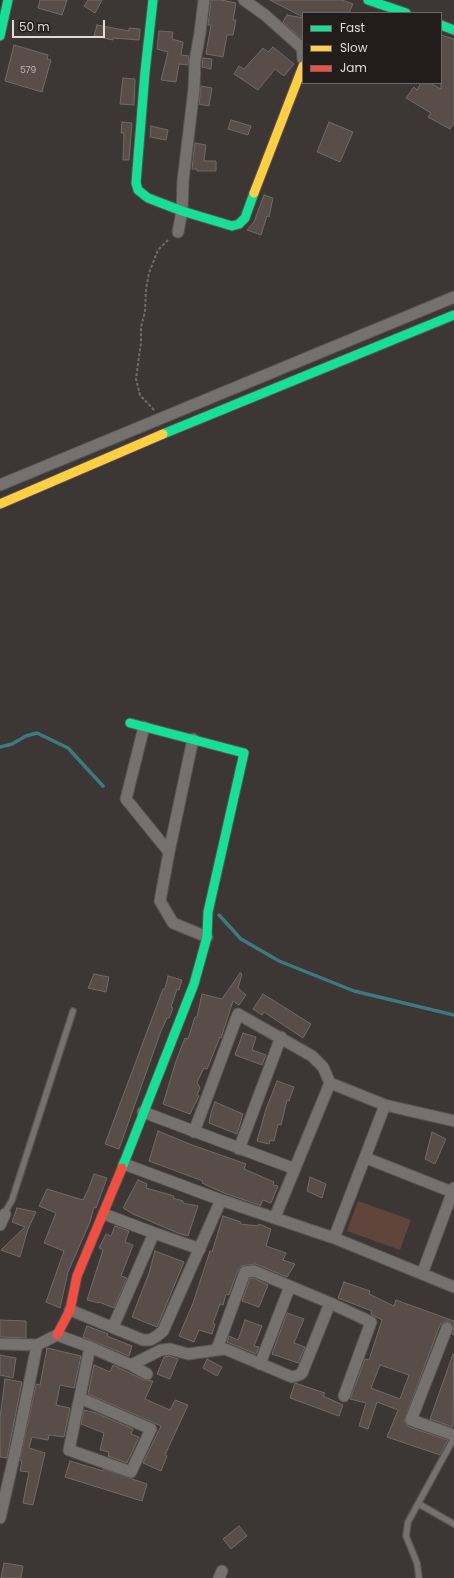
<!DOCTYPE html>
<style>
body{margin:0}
#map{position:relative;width:454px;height:1578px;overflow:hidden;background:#3c3634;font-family:Poppins,sans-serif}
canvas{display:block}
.legend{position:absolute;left:302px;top:12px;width:140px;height:72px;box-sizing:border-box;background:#221d1c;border:1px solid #6e6967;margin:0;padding:5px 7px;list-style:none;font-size:12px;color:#e1dad8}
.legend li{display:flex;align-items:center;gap:8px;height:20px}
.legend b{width:20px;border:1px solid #6e6967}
.scale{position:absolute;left:12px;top:20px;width:93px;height:18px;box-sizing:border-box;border:2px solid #e1dad8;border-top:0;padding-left:5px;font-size:12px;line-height:14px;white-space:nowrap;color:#e1dad8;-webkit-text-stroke:3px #221d1c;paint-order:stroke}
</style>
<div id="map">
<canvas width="454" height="1578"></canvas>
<ul class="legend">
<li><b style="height:5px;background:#16e098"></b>Fast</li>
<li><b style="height:5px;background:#ffcf43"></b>Slow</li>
<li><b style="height:5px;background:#f24e42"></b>Jam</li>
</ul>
<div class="scale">50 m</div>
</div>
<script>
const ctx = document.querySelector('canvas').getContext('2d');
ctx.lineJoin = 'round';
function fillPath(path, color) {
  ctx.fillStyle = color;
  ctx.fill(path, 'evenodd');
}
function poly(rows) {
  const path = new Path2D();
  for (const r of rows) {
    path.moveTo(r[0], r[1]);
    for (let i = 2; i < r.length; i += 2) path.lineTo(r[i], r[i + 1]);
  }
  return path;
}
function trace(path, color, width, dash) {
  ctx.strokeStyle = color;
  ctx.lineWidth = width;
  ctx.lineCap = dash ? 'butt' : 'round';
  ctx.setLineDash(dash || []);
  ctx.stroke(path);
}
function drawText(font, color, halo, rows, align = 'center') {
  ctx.font = font + ' Poppins,sans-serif';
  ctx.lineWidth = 4;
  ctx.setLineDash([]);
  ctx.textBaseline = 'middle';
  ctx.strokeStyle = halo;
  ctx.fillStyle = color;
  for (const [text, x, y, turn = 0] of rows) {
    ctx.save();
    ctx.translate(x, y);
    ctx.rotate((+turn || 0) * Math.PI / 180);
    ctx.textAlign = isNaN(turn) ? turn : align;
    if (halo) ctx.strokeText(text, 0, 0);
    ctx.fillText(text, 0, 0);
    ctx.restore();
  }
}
fillPath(poly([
 [358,1201,411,1220,400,1250,347,1231]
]), '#60453c');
trace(poly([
 [0,747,12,744,26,736,37,733,68,748,103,786],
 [219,915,241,939,279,961,354,991,454,1015]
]), '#3c7a81', 3.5);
const building = poly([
 [40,0,67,0,62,15,38,8,40,0],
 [88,0,102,0,95,13,84,6,88,0],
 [211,0,221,0,236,3,233,20,236,20,233,35,227,35,223,57,206,54,211,25,208,25,211,0],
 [270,0,342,0,353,4,349,13,303,13,303,17,270,0],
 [287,15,303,18,303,40,283,22,287,15],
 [97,25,129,31,129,28,140,29,139,40,113,38,113,40,94,36,97,25],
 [159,31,173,32,172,39,183,42,181,55,189,56,188,65,179,64,176,82,161,80,168,52,157,49,159,31],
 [441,35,454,39,454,122,450,129,428,117,431,113,406,98,414,87,417,90,421,83,430,83,441,89,441,35],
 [14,45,48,55,47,59,51,60,42,92,5,81,14,45],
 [273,47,294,64,284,76,275,69,258,90,234,74,239,66,244,69,263,48,268,52,273,47],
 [203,58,212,59,211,69,202,67,203,58],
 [123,78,135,79,134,105,120,104,123,78],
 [201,86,212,88,209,106,199,104,201,86],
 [231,120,251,126,248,135,228,129,231,120],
 [122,122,132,123,129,160,123,160,124,133,121,133,122,122],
 [329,122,353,132,340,162,317,152,329,122],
 [151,126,168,130,166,140,150,137,151,126],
 [195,143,206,145,204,161,216,161,216,171,197,171,197,169,192,169,195,143],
 [264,195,273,198,269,217,267,216,261,235,247,230,254,222,264,195],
 [240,973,242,974,238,988,246,995,239,1005,233,1001,221,1038,220,1037,207,1069,204,1068,197,1082,200,1088,197,1095,199,1096,190,1114,163,1104,176,1061,185,1038,188,1039,195,1017,197,1017,202,994,222,999,240,973],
 [94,974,109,977,106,992,88,988,94,974],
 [168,976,182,980,179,990,177,989,171,1007,173,1008,169,1018,167,1018,161,1031,119,1149,105,1144,163,989,165,989,168,976],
 [263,994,311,1024,303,1038,264,1012,262,1015,253,1009,263,994],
 [243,1033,256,1037,252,1050,266,1055,262,1065,235,1055,243,1033],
 [277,1081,294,1087,289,1101,287,1100,281,1125,278,1124,274,1141,270,1140,269,1144,257,1141,266,1109,277,1081],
 [215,1102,243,1114,237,1134,209,1123,211,1113,215,1102],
 [158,1131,192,1145,246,1164,244,1169,274,1182,273,1185,278,1186,271,1203,263,1200,260,1206,259,1205,224,1193,202,1183,203,1181,149,1161,158,1131],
 [432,1132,446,1139,435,1164,425,1159,432,1132],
 [94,1174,107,1178,96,1208,94,1207,90,1222,68,1272,60,1308,46,1302,64,1251,44,1243,56,1213,39,1206,47,1189,83,1200,88,1190,94,1174],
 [310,1177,326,1184,322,1198,307,1191,310,1177],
 [138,1180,147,1184,146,1188,174,1196,173,1198,183,1201,183,1203,198,1206,188,1236,178,1233,133,1214,123,1208,138,1180],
 [17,1208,36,1212,28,1229,20,1257,1,1250,25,1227,12,1222,17,1208],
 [223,1216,241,1222,240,1224,258,1226,259,1224,271,1229,266,1246,286,1253,283,1260,295,1264,287,1277,256,1264,241,1266,238,1270,229,1295,226,1294,223,1305,220,1304,213,1323,215,1324,212,1334,199,1330,194,1342,179,1336,193,1303,210,1251,212,1252,223,1216],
 [115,1226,129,1231,125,1242,133,1245,121,1276,127,1278,114,1308,99,1302,99,1303,87,1300,103,1250,99,1248,106,1234,111,1236,115,1226],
 [155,1251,184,1262,157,1327,132,1317,149,1273,155,1251],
 [250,1278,253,1278,268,1285,259,1307,242,1301,250,1278],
 [344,1282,370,1291,369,1294,394,1306,396,1300,454,1321,454,1335,452,1334,454,1327,450,1322,446,1321,440,1325,404,1421,409,1427,448,1440,440,1455,387,1437,398,1410,377,1402,368,1429,359,1426,366,1403,350,1399,365,1359,369,1360,382,1320,371,1314,372,1311,338,1298,344,1282],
 [380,1365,409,1375,400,1399,371,1388,380,1365],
 [287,1313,304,1319,294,1343,305,1347,298,1363,272,1354,287,1313],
 [0,1320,26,1321,26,1338,0,1337,0,1320],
 [245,1320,262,1326,254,1346,259,1347,256,1354,227,1342,229,1336,238,1340,245,1320],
 [87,1326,108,1334,107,1336,132,1346,129,1356,83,1337,87,1326],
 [47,1348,81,1356,74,1388,60,1385,56,1405,70,1408,64,1437,49,1435,48,1440,32,1437,29,1448,45,1453,33,1505,23,1503,29,1472,20,1471,22,1461,20,1460,36,1384,40,1385,47,1348],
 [453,1354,454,1355,453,1427,430,1419,453,1354],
 [0,1355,16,1358,13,1378,0,1375,0,1355],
 [169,1356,178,1359,170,1379,157,1374,164,1357,169,1356],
 [207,1359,222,1367,217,1376,203,1368,207,1359],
 [94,1365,110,1372,113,1365,144,1380,153,1381,145,1399,170,1410,175,1400,188,1405,165,1455,167,1456,161,1471,143,1463,161,1426,88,1394,94,1365],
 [5,1379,22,1382,7,1458,0,1457,0,1418,5,1379],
 [295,1383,325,1393,323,1396,343,1405,339,1416,290,1398,295,1383],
 [84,1410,96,1413,133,1429,131,1434,139,1437,127,1463,108,1456,109,1452,100,1450,104,1433,81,1424,84,1410],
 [70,1461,103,1471,103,1469,147,1484,142,1501,65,1477,70,1461],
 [239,1526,247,1536,231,1549,223,1539,239,1526],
 [4,1563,23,1566,21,1578,1,1578,4,1563]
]);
fillPath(building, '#594d4a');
trace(building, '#706b69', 1);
const lane = poly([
 [4,1214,12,1200,73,1011],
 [419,1504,454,1524],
 [419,1578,417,1563,406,1536,408,1522,454,1438]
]);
const street = poly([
 [244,0,265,15,302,48,303,59],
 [178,232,182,211,183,181,194,89,195,61,200,33,204,0],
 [0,485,454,297],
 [144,727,126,799,169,852],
 [193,739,169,852,160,901,173,923,207,937],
 [330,1083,385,1105,454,1121],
 [143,1112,295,1169],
 [194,1132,238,1014,312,1056,323,1067,330,1083,275,1217],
 [239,1149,281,1037],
 [366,1158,452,1192],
 [124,1164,221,1200,334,1238,454,1287],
 [104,1214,154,1233,113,1327],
 [0,1225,5,1214],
 [154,1233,200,1249],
 [334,1238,385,1105],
 [422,1274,454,1188],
 [70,1310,143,1340,150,1340,157,1336,163,1331,221,1200],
 [447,1328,411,1420,454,1435],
 [0,1344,37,1345,57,1335,90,1347,131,1365,147,1374],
 [217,1349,245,1272,254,1271,330,1303,371,1322,344,1396],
 [260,1364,290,1286],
 [131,1365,161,1350,170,1349,188,1354,225,1349,292,1377,299,1375,302,1373,330,1303],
 [80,1398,151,1429,131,1472,69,1450,90,1347],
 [0,1518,17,1444,37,1345],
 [219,1578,222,1571]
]);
const fast = poly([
 [153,0,145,72,136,183,138,190,148,198,182,211,232,226,239,224,245,218,254,193],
 [368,0,406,13],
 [441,25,454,30],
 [0,36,8,0],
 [163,434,454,315],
 [122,1168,194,984,207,937,208,912,244,753,130,723]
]);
const slow = poly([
 [254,193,303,66],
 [0,504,163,434]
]);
const jam = poly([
 [57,1335,70,1310,77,1276,122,1168]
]);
trace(lane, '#585351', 8);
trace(street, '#585351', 13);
trace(fast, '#585351', 11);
trace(slow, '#585351', 11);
trace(jam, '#585351', 11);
trace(poly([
 [154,410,140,395,136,379,141,342,141,327,145,312,146,289,149,273,158,250,169,239]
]), '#726d6c', 2, [3, 2]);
trace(lane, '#75716f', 5.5);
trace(street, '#75716f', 11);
trace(fast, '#16e098', 9);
trace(slow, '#ffcf43', 9);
trace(jam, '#f24e42', 9);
drawText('9px', '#bfb7b4', null, [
 ["579",28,71]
]);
</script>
